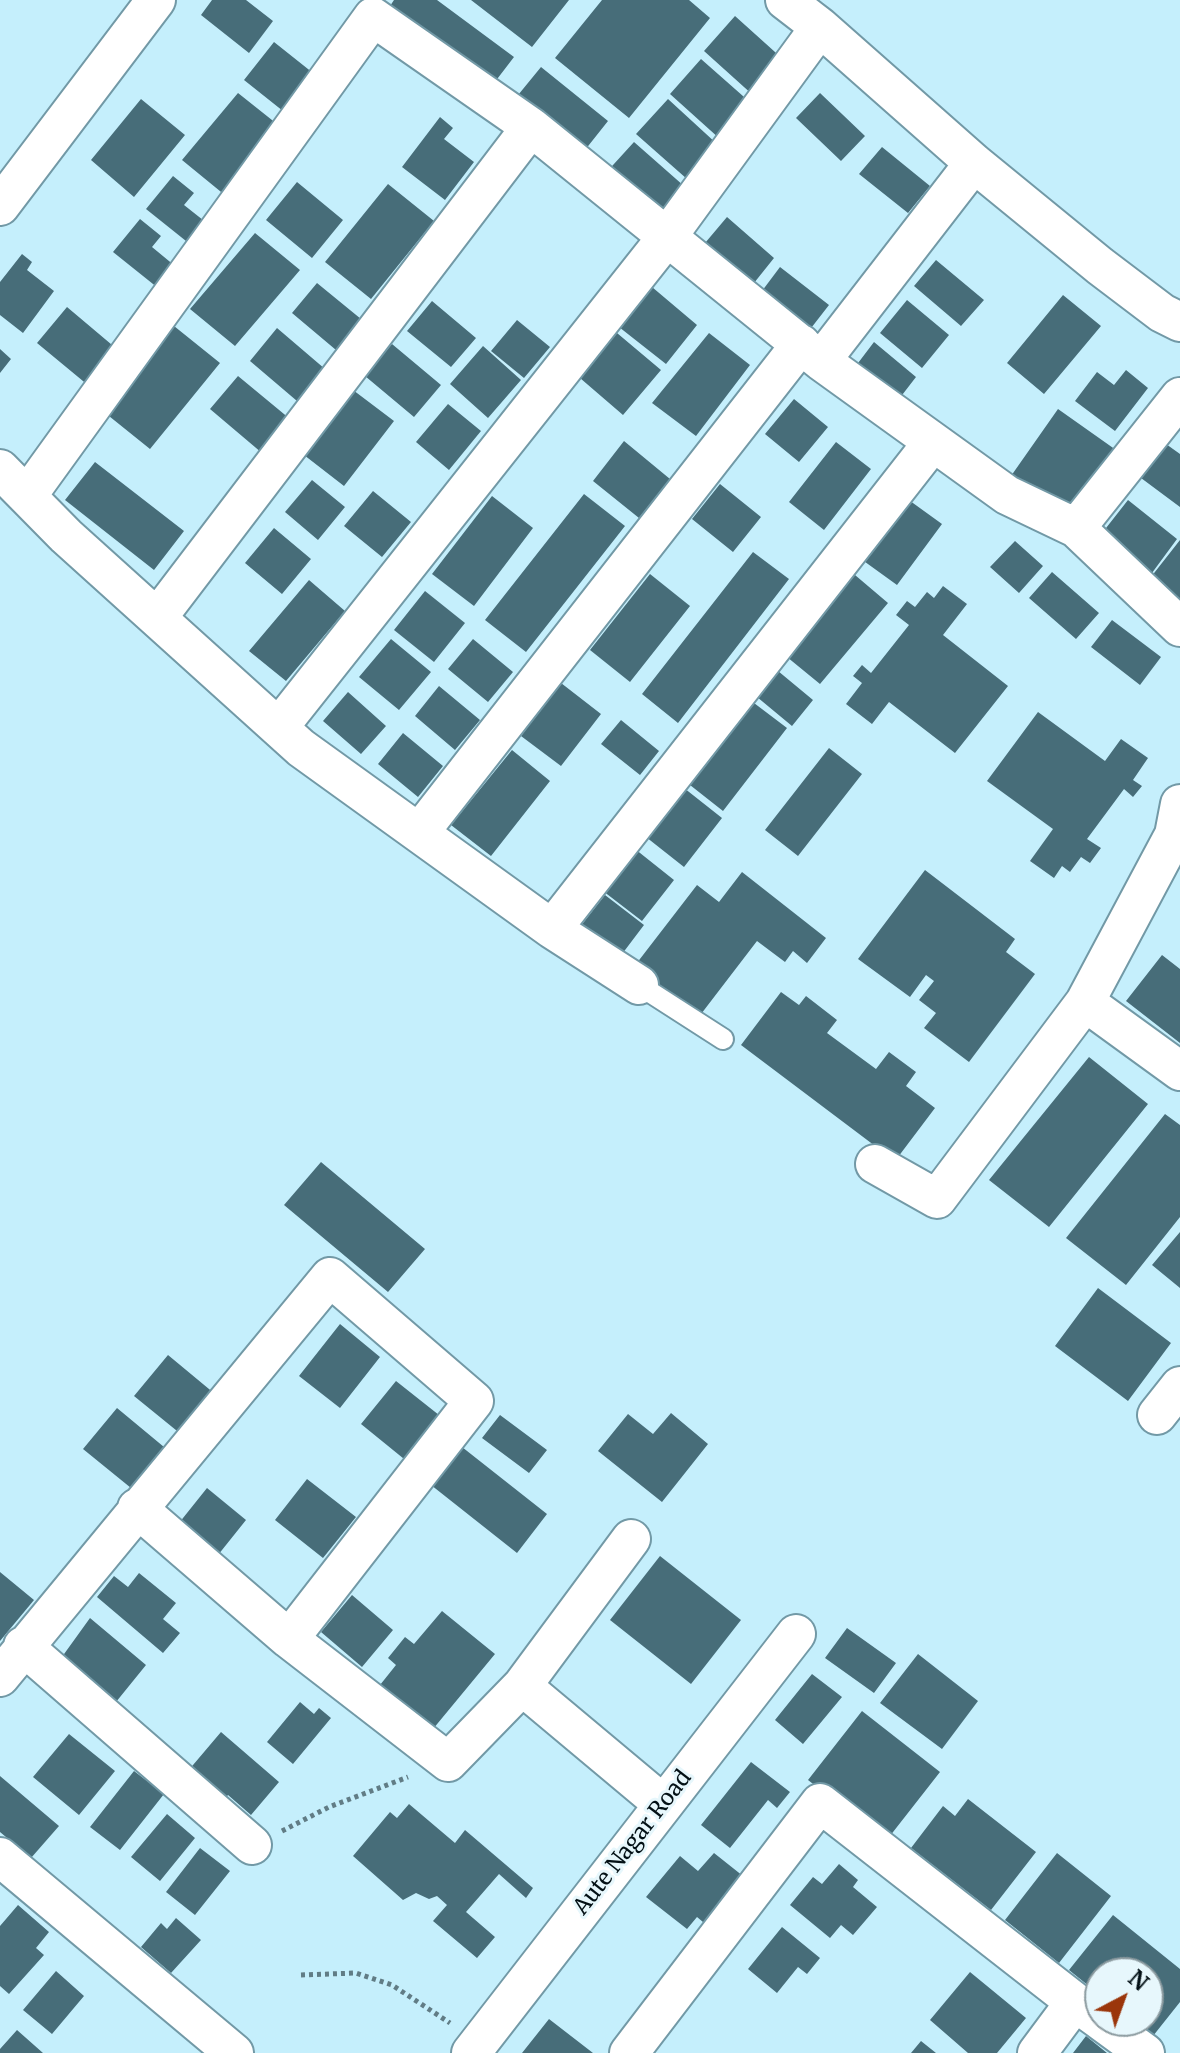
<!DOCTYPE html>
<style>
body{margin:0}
#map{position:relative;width:1180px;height:2053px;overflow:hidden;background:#c5effc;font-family:Merriweather,serif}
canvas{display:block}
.north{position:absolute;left:1084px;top:1957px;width:80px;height:80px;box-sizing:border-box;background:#e7f7fc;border:2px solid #8c9ba0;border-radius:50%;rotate:41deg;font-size:22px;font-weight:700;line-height:32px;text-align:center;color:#031015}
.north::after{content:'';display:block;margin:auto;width:28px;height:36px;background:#9b360b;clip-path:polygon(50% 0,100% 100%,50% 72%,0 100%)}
</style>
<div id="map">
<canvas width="1180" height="2053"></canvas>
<div class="north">N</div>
</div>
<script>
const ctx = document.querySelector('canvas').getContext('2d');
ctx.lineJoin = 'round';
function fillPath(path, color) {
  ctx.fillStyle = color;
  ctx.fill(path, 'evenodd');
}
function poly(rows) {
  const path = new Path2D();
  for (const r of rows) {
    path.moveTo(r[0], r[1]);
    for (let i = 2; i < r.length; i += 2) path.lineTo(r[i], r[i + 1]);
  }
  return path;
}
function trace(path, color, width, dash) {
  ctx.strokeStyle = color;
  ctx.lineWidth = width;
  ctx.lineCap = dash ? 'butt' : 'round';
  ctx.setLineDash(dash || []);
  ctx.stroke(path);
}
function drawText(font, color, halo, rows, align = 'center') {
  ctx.font = font + ' Merriweather,serif';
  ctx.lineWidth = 6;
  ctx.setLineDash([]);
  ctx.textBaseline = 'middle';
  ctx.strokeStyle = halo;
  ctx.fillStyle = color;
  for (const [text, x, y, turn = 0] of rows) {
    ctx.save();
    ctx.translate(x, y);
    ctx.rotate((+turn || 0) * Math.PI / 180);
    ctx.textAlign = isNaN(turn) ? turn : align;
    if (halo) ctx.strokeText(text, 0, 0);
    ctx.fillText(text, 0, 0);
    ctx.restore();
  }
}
fillPath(poly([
 [212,0,246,0,273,21,249,53,201,15],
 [394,0,437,0,514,57,491,87,388,9],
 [471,0,569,0,532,47],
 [602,0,689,0,710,18,629,118,555,58],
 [735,16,785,61,754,96,704,51],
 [274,42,313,73,283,111,244,80],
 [701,59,752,104,720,139,670,94],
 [541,67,608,121,581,155,514,100],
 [238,93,282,128,226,196,182,160],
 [820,93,865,136,841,161,796,118],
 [141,99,185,135,134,197,91,160],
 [668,99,717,144,687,179,636,134],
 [440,117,453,128,444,139,474,162,445,200,402,167],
 [634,142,684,186,653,221,603,176],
 [882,147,930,186,908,213,859,174],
 [173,176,194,193,184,205,208,224,191,245,146,209],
 [297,182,343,220,312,258,266,220],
 [388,184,434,221,371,299,325,262],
 [727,217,774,258,750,288,700,249],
 [140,219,161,236,152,247,175,266,158,288,113,252],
 [255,233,300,270,235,346,190,309],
 [22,254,32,262,27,270,54,291,23,333,0,315,0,282],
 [936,260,984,300,961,326,914,286],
 [780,267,829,305,808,332,759,295],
 [317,283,361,319,336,350,292,313],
 [652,287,697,325,666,364,619,327],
 [1063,295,1101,326,1044,394,1007,363],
 [907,300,949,335,922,368,880,333],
 [432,301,476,338,451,367,407,331],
 [67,307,118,350,89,386,37,343],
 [517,320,550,347,524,378,491,351],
 [174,326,220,363,150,449,104,412],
 [277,328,325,369,297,401,250,361],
 [617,333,661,370,623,415,580,378],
 [709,333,750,365,696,436,652,403],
 [874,342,916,377,899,399,852,371],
 [392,344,441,385,414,417,365,376],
 [483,346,521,380,488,418,450,384],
 [0,349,11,359,0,373],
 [1126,370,1148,388,1115,431,1075,401,1097,372,1114,385],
 [238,376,290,419,262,453,210,409],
 [353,390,394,421,344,486,304,455],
 [794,399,828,427,799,462,765,434],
 [448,404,481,431,449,470,416,442],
 [1058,409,1116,450,1069,517,1011,476],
 [624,441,670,479,639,518,593,481],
 [836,442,871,469,824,530,789,502],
 [1166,444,1180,454,1180,507,1141,478],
 [95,462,184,531,154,570,65,500],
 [312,480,345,507,318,540,285,512],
 [720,484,761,517,733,552,692,519],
 [373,491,411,522,382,557,344,526],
 [584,494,625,526,526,652,485,620],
 [492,496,533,528,474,606,432,574],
 [906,498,942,524,897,585,861,559],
 [1128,500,1177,539,1149,577,1099,537],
 [274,528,311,559,282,594,245,563],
 [1180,540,1180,599,1151,577],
 [1015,541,1043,566,1019,593,990,567],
 [753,552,789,579,678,723,642,694],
 [1052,572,1099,613,1076,639,1029,598],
 [650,574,690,606,630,682,590,650],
 [855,575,888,603,820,684,787,657],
 [309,580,345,611,286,681,249,651],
 [943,586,967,604,943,635,1008,686,955,753,889,702,872,724,846,704,862,683,853,676,862,665,871,673,909,625,896,615,907,601,915,607,927,592,934,598],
 [425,591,465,623,434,662,394,630],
 [1112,620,1161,657,1140,685,1091,647],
 [391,639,431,672,399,710,359,677],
 [473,639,513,672,488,702,448,669],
 [772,666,813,700,792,726,751,692],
 [561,683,601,714,561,766,521,736],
 [439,686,480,720,455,750,415,716],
 [348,692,386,726,361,754,323,721],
 [754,703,787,728,723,811,690,785],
 [1038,712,1105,761,1121,739,1148,758,1133,780,1142,786,1133,797,1124,789,1087,839,1101,848,1090,863,1081,857,1070,872,1062,866,1054,878,1030,861,1053,829,987,781],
 [621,720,659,751,640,775,601,744],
 [403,733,443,766,418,797,378,764],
 [829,748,862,774,798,856,765,830],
 [512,750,550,781,491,856,451,825],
 [684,788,722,818,684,867,646,837],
 [635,849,674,880,642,921,603,891],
 [925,870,1015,939,1006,952,1035,974,969,1062,924,1028,936,1013,919,1000,934,981,926,975,910,997,858,959],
 [742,872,826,938,807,963,793,951,785,962,757,941,698,1018,633,968,697,885,719,902],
 [605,895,644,925,616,962,572,937],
 [1162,955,1180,969,1180,1043,1126,1001],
 [781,992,799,1005,806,996,837,1020,827,1033,876,1069,889,1052,916,1072,906,1086,935,1108,895,1161,741,1045],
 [1089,1057,1148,1104,1049,1227,989,1180],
 [1165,1114,1180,1125,1180,1217,1126,1285,1066,1238],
 [321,1162,425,1249,388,1292,284,1205],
 [1180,1232,1180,1288,1152,1265],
 [1098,1288,1171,1343,1128,1401,1055,1346],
 [340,1324,380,1357,340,1408,299,1376],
 [168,1355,215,1394,182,1435,134,1396],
 [396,1381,444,1419,409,1463,361,1424],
 [117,1408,164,1447,131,1488,83,1449],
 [671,1413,708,1444,662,1502,598,1451,628,1414,653,1434],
 [500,1415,547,1450,529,1473,482,1438],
 [462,1447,547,1514,517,1553,431,1485],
 [307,1479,356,1517,323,1558,275,1520],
 [207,1488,246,1520,214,1560,175,1528],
 [660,1556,741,1620,691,1684,610,1620],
 [0,1572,34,1600,0,1641],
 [139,1573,176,1603,163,1619,180,1633,163,1653,97,1597,114,1576,128,1587],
 [352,1595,393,1630,362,1667,321,1632],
 [442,1611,495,1654,433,1729,380,1685,396,1665,388,1658,405,1637,414,1644],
 [90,1618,146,1665,116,1702,54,1668],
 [847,1628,896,1663,874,1693,825,1658],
 [918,1654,978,1701,942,1749,880,1703],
 [812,1674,842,1697,803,1744,775,1720],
 [300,1702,314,1714,319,1708,331,1718,293,1764,267,1742],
 [862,1711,940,1772,886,1841,808,1780],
 [221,1732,279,1782,251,1815,228,1795,217,1808,182,1778],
 [69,1734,115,1771,79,1815,33,1777],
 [751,1762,790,1792,777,1808,768,1800,730,1848,701,1825],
 [134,1771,164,1794,120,1850,90,1827],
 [0,1776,59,1826,31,1858,0,1832],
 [968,1799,1036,1852,991,1910,911,1848,943,1806,955,1816],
 [409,1804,455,1843,465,1830,533,1888,526,1898,499,1874,466,1912,495,1937,477,1958,433,1921,447,1905,437,1896,429,1899,416,1893,403,1900,353,1856,390,1812,397,1818],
 [167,1814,195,1838,160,1881,131,1857],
 [200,1848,230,1871,195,1915,166,1892],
 [714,1853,748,1880,709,1927,697,1917,687,1929,646,1897,680,1856,698,1871],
 [1057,1853,1111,1896,1059,1963,1005,1920],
 [839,1864,858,1880,853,1887,877,1907,853,1935,841,1925,830,1938,790,1905,813,1877,822,1884],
 [18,1905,49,1932,36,1948,44,1955,9,1994,0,1986,0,1926],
 [1113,1915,1180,1969,1180,2002,1153,2036,1134,2021,1148,2021,1148,1973,1100,1973,1100,1995,1069,1970],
 [176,1918,201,1940,171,1973,141,1947,161,1923,167,1929],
 [782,1927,820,1958,807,1974,798,1967,777,1993,748,1969],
 [56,1971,84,1996,52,2034,23,2010],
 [970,1972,1026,2018,997,2053,968,2053,930,2020],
 [549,2019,593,2053,522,2053],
 [17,2030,43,2053,0,2053,0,2049],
 [1086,2036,1107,2053,1073,2053],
 [921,2041,936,2053,911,2053]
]), '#476d79');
const lane = poly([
 [639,985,723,1039]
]);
const street = poly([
 [785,0,820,27,974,163,1100,266,1162,313,1180,322],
 [0,206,156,0],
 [821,361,974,163],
 [1180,397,1076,528,1180,627],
 [0,469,66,536,301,748,552,929,639,985],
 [27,496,373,17,531,127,821,361,1007,495,1076,528],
 [157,618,531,127],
 [279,727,667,237,820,27],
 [419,833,801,344],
 [552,929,933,442],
 [1085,1002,1180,1071],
 [875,1164,937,1199,1085,1002,1174,835,1180,804],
 [1157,1415,1180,1386],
 [137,1508,289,1639,448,1762,522,1686,631,1539],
 [23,1646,252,1845],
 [0,1677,330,1277,474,1401,289,1639],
 [522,1686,663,1804],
 [0,1857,234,2053],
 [1101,2021,1145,2053],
 [471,2053,796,1634],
 [629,2053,820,1803,1075,2002],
 [1037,2053,1075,2002,1100,2020]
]);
trace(lane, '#7299a6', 24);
trace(street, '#7299a6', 42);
trace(poly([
 [282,1831,329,1807,408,1777],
 [301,1975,356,1973,392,1985,450,2023]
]), '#617c85', 5, [4, 4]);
trace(lane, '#fff', 20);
trace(street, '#fff', 38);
drawText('22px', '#031015', '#e7f7fc', [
 ["Aute Nagar Road",633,1843,-52]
]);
</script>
